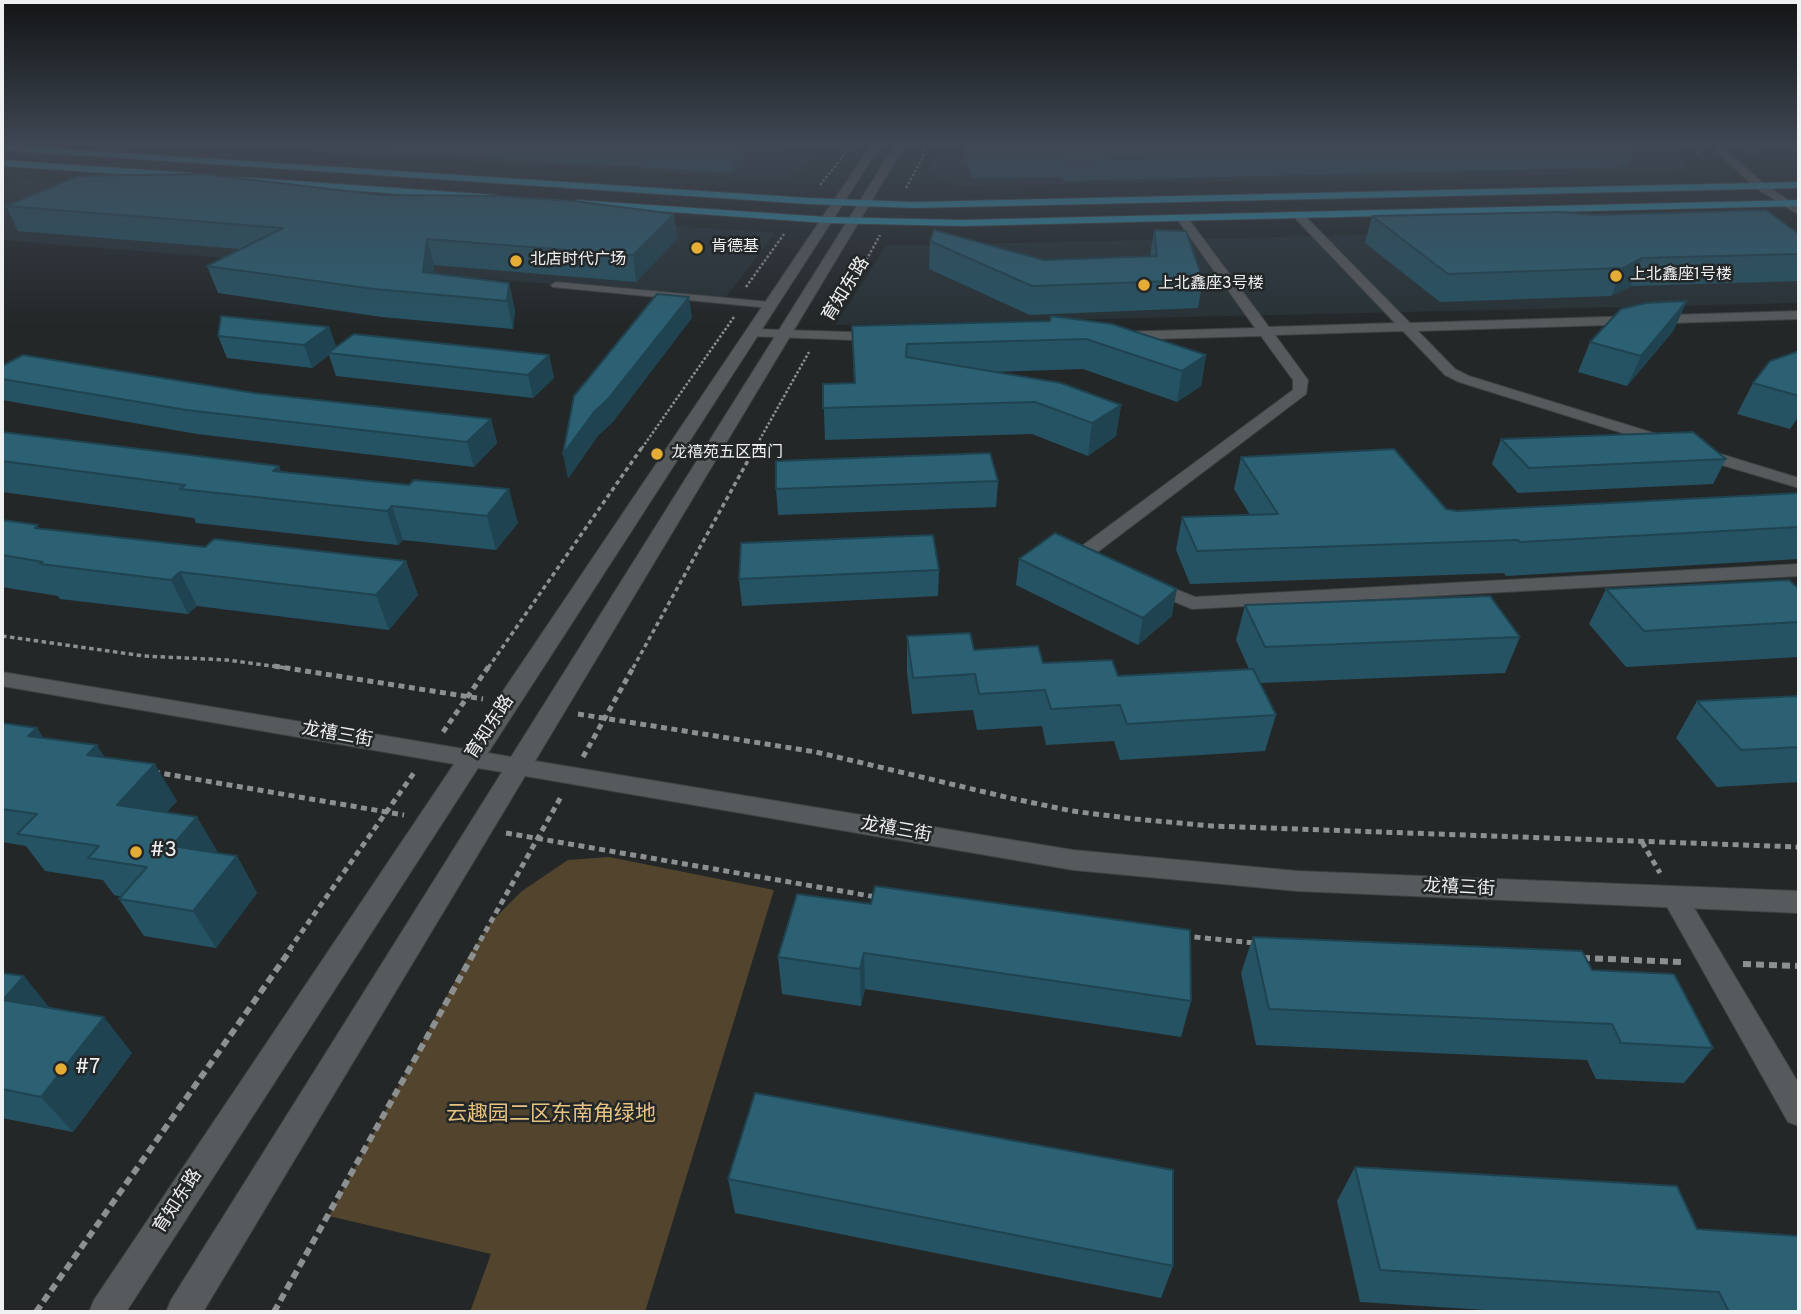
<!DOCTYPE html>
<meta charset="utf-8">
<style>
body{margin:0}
#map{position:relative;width:1801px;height:1314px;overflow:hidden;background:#232728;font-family:Overpass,sans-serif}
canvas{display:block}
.frame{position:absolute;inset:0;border:4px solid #eef0f1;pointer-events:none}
</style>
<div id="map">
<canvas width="1801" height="1314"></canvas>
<div class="frame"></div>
</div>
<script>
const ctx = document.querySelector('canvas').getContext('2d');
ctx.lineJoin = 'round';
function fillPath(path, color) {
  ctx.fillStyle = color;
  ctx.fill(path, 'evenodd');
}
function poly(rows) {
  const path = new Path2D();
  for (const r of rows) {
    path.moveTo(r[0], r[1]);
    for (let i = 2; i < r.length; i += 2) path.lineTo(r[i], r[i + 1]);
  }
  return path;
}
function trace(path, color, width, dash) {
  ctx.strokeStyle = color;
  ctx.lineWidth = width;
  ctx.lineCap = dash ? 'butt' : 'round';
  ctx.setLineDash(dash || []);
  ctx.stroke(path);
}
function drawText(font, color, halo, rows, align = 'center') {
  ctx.font = font + ' Overpass,"Noto Sans SC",sans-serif';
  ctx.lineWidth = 5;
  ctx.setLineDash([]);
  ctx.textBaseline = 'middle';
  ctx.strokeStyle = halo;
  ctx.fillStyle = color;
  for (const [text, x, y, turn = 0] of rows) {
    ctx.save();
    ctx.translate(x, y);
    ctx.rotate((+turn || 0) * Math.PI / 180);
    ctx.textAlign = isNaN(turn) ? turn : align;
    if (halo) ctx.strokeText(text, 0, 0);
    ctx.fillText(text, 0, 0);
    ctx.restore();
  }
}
fillPath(poly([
 [215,145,668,145,815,154,797,175,782,180],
 [1661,145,1669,145,1688,165,1679,171,1661,173,959,186,925,174,935,155,1009,160],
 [18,179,775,233,725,298,2,240,2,186],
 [1757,226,1799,251,1799,303,835,325,886,246]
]), '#273135');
fillPath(poly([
 [609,857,774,890,645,1312,470,1312,491,1254,329,1216,468,957,493,920,522,891,568,860]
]), '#53452d');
const lane = poly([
 [556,282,770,302,775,305,770,308,553,287,551,285,556,282]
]);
const street = poly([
 [1299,213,1303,214,1410,323,1799,311,1799,319,1418,331,1455,369,1469,376,1673,439,1675,442,1673,445,1667,447,1459,382,1445,375,1403,331,1275,335,1308,380,1306,394,1095,554,1107,559,1109,563,1107,567,1093,567,1075,559,1073,555,1075,551,1293,390,1293,380,1261,336,1116,340,1109,336,1116,332,1255,328,1177,219,1179,217,1187,217,1269,327,1395,323,1295,218,1295,214,1299,213],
 [752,329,881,333,888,337,881,341,747,336,745,333,752,329],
 [1701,448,1799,478,1799,488,1695,457,1693,453,1701,448],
 [1799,564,1799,576,1192,609,1144,589,1141,585,1151,579,1195,597,1799,564],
 [1675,887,1684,891,1799,1084,1799,1126,1788,1122,1666,905,1662,898,1666,891,1675,887]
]);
const secondary = poly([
 [871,145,881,145,488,753,511,757,895,145,905,145,535,761,1073,850,1297,871,1799,891,1799,913,1297,891,1073,870,525,776,203,1312,166,1312,171,1300,502,772,478,768,126,1312,89,1312,94,1300,454,764,2,686,2,672,464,749,871,145],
 [1710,145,1720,145,1764,184,1799,207,1799,215,1756,188,1710,145]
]);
const primary = poly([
 [2,145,809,198,914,202,1799,182,1799,188,914,208,809,204,2,150,2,145],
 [2,160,192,173,197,176,192,179,2,166,2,160],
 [239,177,496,195,502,198,496,201,235,182,235,178,239,177],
 [577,200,826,217,962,220,1799,200,1799,206,962,226,826,223,573,205,571,203,577,200]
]);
trace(lane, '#3e4142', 2);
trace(street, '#3e4142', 2);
trace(secondary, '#3e4142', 2);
trace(primary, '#3e4142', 2);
trace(poly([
 [1690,145,1699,154],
 [1745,145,1755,154],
 [820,185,852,145],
 [906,188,923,157,925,145],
 [746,287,784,234],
 [830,317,852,286,880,235],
 [642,448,734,317],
 [755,448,809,352]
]), '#8d9091', 2.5, [2.5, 2]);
trace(poly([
 [2,636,144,656,227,660,287,668],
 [488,668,643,446],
 [633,668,756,446]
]), '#8d9091', 3.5, [4.5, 3.5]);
trace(poly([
 [274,666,483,699],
 [578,714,816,752,1010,798,1072,811,1135,819,1212,826,1799,847],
 [443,732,489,666],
 [583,757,634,666],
 [154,772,404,815],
 [506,833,876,897],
 [1642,842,1660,873],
 [1184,936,1255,943],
 [289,950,416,770],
 [475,950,562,795]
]), '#8d9091', 5, [6, 4.5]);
trace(poly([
 [1582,958,1682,962],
 [1743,964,1799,966],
 [36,1312,291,949],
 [274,1312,476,949]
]), '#8d9091', 6, [8, 5]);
fillPath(lane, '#575a5c');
fillPath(street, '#575a5c');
fillPath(secondary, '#575a5c');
fillPath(primary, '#2e92ae');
fillPath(poly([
 [292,145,760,145,732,173],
 [782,145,823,145,821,147],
 [961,145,1633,145,1634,147,1626,167,1064,181,1062,177,972,178],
 [379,195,674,214,677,239,636,282,434,265,433,273,509,283,515,311,513,329,382,317,218,293,207,266,240,249,18,231,6,206],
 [1372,216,1799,234,1799,281,1631,286,1611,296,1440,302,1365,243],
 [1154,230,1203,280,1198,308,1030,315,929,269,930,241,1044,260,1150,256],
 [1112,324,1206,355,1201,386,1177,402,1083,369,993,372,1121,405,1116,436,1088,456,1032,434,825,440,823,384,854,383,852,326],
 [329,327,336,347,549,355,554,378,533,398,336,376,329,355,312,368,227,358,218,336],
 [1674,330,1627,386,1578,372,1590,342],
 [1799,351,1799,416,1790,429,1737,414,1753,383],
 [2,366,491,419,497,443,474,467,197,434,2,400],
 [2,432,282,472,518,523,496,550,403,540,398,545,196,523,194,518,2,492],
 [1501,439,1726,459,1713,484,1518,493,1492,464],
 [1241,457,1446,509,1457,511,1799,493,1799,559,1506,576,1504,573,1190,584,1176,550,1182,517,1250,515,1234,489],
 [998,481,996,507,778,515,776,489],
 [2,520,40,528,205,547,406,561,418,595,389,630,197,606,188,614,60,599,58,596,2,587],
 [1019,559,1172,616,1138,645,1016,585],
 [939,570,938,596,742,606,739,579],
 [1606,589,1799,589,1799,657,1626,667,1589,624],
 [1245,605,1520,637,1505,673,1260,683,1276,715,1265,751,1120,760,1114,741,1046,745,1042,726,977,730,973,710,912,714,907,672,907,636,1043,663,1118,676,1249,669,1236,640],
 [1799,696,1799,782,1717,787,1676,738,1697,701],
 [2,723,37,728,43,738,104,757,177,801,166,812,197,817,218,853,237,856,257,893,216,948,144,936,119,899,122,897,114,895,103,880,45,871,26,846,2,842],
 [797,894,1191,1001,1181,1037,865,989,861,1006,782,994,778,957],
 [1253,937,1592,970,1713,1048,1684,1083,1596,1079,1587,1060,1256,1045,1241,973],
 [2,973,50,1008,132,1053,73,1132,2,1118],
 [1355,1167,1697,1229,1799,1312,1517,1312,1360,1302,1337,1201],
 [728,1179,1173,1266,1161,1298,735,1213]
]), '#265363');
fillPath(poly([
 [738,145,760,145,732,173,730,152],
 [674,214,677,239,636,282,633,255],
 [427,239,434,265,431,294,423,272],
 [1642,258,1631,286,1611,296,1623,268],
 [509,283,515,311,513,329,507,301],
 [689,297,692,318,613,422,598,436,568,479,563,454,594,412],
 [1687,301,1674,330,1627,386,1641,356],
 [329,327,337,349,328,353,329,355,312,368,304,345],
 [549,355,554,378,533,398,528,375],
 [1206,355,1201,386,1177,402,1182,371],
 [1121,405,1116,436,1088,456,1092,423],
 [491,419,497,443,474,467,467,442],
 [279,466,292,499,273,471],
 [509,489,518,523,496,550,487,516],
 [392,506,403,540,398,545,387,511],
 [406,561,418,595,389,630,376,595],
 [180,572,197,606,188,614,171,580],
 [1177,589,1172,616,1138,645,1143,618],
 [37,728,61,764,28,736],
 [97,745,120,782,87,755],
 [155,764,177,801,140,842,117,805],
 [197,817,218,853,172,846],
 [237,856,257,893,216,948,193,911],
 [864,953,865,989,861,1006,860,969],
 [24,976,54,1013,3,1000],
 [104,1017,132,1053,73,1132,41,1097]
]), '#1f4350');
const building = poly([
 [607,145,738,145,730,152,607,145],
 [968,145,1633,145,1634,147,1066,160,1064,156,972,158,968,145],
 [204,174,379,195,498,196,574,201,674,214,633,255,427,239,423,272,509,283,507,301,374,289,207,266,283,228,6,206,78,176,204,174],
 [1766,210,1799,234,1799,254,1642,258,1623,268,1448,274,1372,216,1561,212,1595,215,1766,210],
 [934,230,1044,260,1157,256,1154,230,1186,231,1203,280,1032,286,930,241,934,230],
 [657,294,689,297,608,399,594,412,563,454,574,396,657,294],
 [1687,301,1641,356,1590,342,1621,309,1646,303,1687,301],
 [221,316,329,327,304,345,218,336,221,316],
 [1051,316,1112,324,1206,355,1182,371,1086,339,907,344,906,357,1061,383,1121,405,1092,423,1035,402,823,408,823,384,855,383,852,326,1050,321,1051,316],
 [354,334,549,355,528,375,328,353,354,334],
 [1799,351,1799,396,1753,383,1770,361,1799,351],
 [23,355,254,393,491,419,467,442,186,410,2,379,2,366,23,355],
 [2,432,279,466,273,471,409,485,414,480,509,489,487,516,392,506,387,511,180,489,185,485,2,461,2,432],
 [1693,432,1726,459,1529,468,1501,439,1693,432],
 [1394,449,1446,509,1457,511,1799,493,1799,527,1520,542,1518,540,1197,551,1182,517,1278,514,1241,457,1394,449],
 [990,453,998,481,776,489,776,461,990,453],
 [2,520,38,525,35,528,205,547,214,539,406,561,376,595,180,572,171,580,40,564,43,562,2,555,2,520],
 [1055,533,1177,589,1143,618,1019,559,1055,533],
 [933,535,939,570,739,579,741,543,933,535],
 [1789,580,1799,589,1799,622,1644,631,1606,589,1789,580],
 [1490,596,1520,637,1265,647,1245,605,1490,596],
 [970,633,974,650,1038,646,1043,663,1112,660,1118,676,1253,669,1276,715,1127,724,1120,705,1051,709,1045,690,979,694,975,674,913,678,907,636,970,633],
 [1799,696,1799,747,1741,750,1697,701,1799,696],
 [2,723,37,728,28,736,97,745,87,755,155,764,117,805,197,817,172,846,237,856,193,911,119,899,147,867,88,858,99,846,17,834,37,814,2,809,2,723],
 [875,886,1190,930,1191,1001,864,953,860,969,778,957,797,894,871,904,875,886],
 [1253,937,1582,951,1592,970,1674,974,1713,1048,1621,1043,1612,1024,1269,1009,1253,937],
 [2,973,24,976,3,1000,104,1017,41,1097,2,1089,2,973],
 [755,1093,1173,1170,1173,1266,728,1179,755,1093],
 [1355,1167,1677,1186,1697,1229,1799,1236,1799,1312,1729,1312,1719,1292,1380,1270,1355,1167]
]);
fillPath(building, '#2c6073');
trace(building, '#1f4350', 2);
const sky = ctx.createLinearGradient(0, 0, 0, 328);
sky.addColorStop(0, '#131516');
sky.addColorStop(0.44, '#3f4753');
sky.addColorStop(1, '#3f475300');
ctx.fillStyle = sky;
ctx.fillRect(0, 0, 1801, 328);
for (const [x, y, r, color] of [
 [697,248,7,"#e6ad36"],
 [516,261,7,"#e6ad36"],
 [1616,276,7,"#e6ad36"],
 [1144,285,7,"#e6ad36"],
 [657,454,7,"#e6ad36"],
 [136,852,7,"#e6ad36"],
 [61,1069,7,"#e6ad36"]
]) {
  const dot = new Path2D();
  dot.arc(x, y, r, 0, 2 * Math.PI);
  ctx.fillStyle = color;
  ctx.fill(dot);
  trace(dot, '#232728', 2.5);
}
drawText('16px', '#eef0f1', '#232728', [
 ["肯德基",711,248],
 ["北店时代广场",530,261],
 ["上北鑫座1号楼",1630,276],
 ["上北鑫座3号楼",1158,285],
 ["龙禧苑五区西门",671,454]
], 'left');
drawText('18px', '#eef0f1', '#232728', [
 ["育知东路",847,290,-58],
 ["育知东路",491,728,-57],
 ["龙禧三街",337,736,10],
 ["龙禧三街",896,831,10],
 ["龙禧三街",1459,889,3],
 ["育知东路",179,1202,-57]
]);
drawText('21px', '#eef0f1', '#232728', [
 ["#3",150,852],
 ["#7",75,1069]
], 'left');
drawText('21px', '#e7c280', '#232728', [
 ["云趣园二区东南角绿地",551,1116]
]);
</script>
